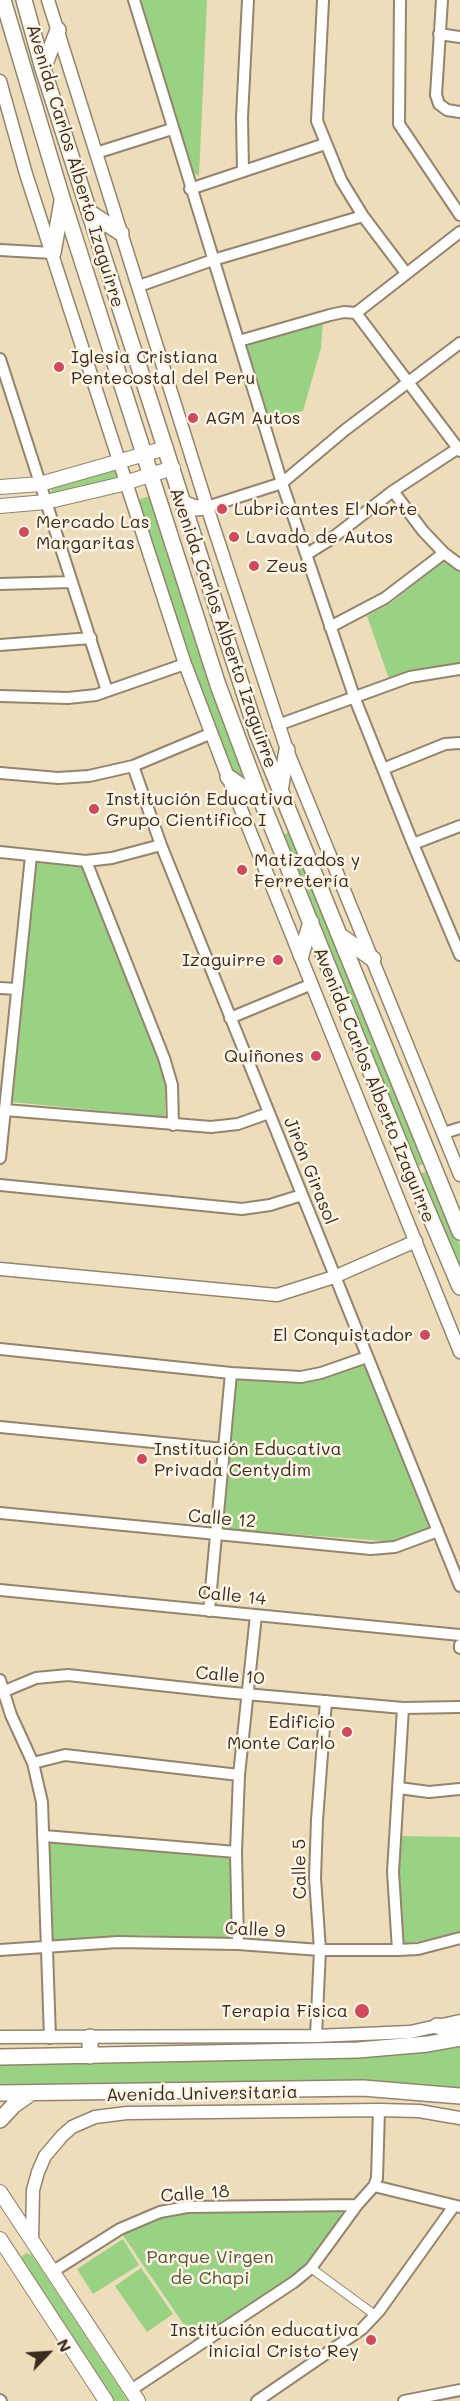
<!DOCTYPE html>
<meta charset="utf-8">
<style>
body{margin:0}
#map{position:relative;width:460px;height:2401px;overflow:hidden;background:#edddba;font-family:Mali,sans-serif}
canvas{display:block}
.north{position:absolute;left:18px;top:2323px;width:60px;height:60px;-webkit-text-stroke:4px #fcf5e5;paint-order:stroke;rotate:65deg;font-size:16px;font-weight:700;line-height:24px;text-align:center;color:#3b2a1e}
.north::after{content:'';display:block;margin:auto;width:21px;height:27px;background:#3b2a1e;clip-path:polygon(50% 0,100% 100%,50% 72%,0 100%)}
</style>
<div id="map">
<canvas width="460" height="2401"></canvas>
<div class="north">N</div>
</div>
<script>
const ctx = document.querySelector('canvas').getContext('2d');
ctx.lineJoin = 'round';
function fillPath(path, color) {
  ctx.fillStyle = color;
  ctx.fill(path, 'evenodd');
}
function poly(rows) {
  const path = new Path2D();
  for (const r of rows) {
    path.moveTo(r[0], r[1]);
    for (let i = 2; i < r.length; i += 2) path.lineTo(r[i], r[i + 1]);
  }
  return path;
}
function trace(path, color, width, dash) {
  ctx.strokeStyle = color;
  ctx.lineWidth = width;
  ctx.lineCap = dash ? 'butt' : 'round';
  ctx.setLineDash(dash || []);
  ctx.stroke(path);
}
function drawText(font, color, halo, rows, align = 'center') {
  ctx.font = font + ' Mali,sans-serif';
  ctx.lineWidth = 5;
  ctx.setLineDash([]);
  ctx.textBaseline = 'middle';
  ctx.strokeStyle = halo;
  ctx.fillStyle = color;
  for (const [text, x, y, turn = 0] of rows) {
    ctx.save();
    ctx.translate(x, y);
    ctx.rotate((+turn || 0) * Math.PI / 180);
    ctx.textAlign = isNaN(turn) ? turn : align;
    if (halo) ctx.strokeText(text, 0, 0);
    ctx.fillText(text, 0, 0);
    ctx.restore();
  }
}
fillPath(poly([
 [139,0,207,0,199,176,191,172],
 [323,322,321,348,303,411,266,419,245,344],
 [114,470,117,470,119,478,116,479,54,495,51,493,51,488,54,486],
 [152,495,248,784,231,769,190,663,138,500],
 [446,559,460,570,460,664,416,670,389,679,367,616,391,603],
 [290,832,425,1163,415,1168,282,835],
 [37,863,82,866,166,1077,165,1117,12,1102],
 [429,1170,460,1245,460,1277,417,1175],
 [360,1361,367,1365,432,1528,397,1542,223,1529,233,1376,309,1382],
 [399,1836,460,1837,460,1932,402,1945,398,1874],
 [49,1838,233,1856,235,1940,142,1935,52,1941],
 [460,2042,460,2091,0,2089,0,2062],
 [339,2210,343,2215,307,2265,288,2280,195,2341,122,2234,144,2223,162,2216,178,2214],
 [123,2239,139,2265,93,2294,77,2269],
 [26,2253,32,2255,128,2401,114,2401,21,2261,22,2256],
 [141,2268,173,2314,147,2332,115,2286]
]), '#9ad284');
const pedestrian = poly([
 [311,2268,375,2315]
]);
const minor = poly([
 [134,0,282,483,355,699,413,844,460,955],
 [323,0,317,121,341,180,363,216,406,273],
 [400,0,399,124,460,215],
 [442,0,436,95,439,104,447,110,460,112],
 [439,34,460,37],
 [96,153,172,129],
 [243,171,242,117,248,0],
 [190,189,325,144],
 [0,250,53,253],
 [139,286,213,260,363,216],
 [356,313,460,451],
 [239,341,330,315,344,312,356,313,460,232],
 [0,359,107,691],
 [393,491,423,531,444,553,460,565],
 [207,507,282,483,345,430,460,343],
 [307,554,331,539,393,491,460,447],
 [0,584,72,582],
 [330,627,385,598,444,553],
 [0,645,91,638],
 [0,696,68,698,96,695,185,664],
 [278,725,410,677,460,669],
 [133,766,161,845,460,1586],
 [383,769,445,744,460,743],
 [0,773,58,778,89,776,133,766,212,733],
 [413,844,460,826],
 [0,852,86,861,112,858,161,845],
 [86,861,164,1058,172,1085,173,1125],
 [0,988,17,989],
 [230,1018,312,984],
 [5,1110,211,1127,238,1124,269,1113],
 [444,1133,460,1128],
 [0,1158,31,856],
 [0,1185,242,1209,270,1205,302,1195],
 [0,1349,231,1373,301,1377,321,1373,367,1357],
 [0,1427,224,1449],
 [0,1513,371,1549,395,1547,438,1531],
 [0,1590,460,1635],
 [209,1611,231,1373],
 [460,1645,460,1648],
 [0,1680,11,1715,33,1763,42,1802,50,2038],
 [0,1693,36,1678,68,1675,223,1692,403,1708,460,1707],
 [33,1763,65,1755,239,1775],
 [399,1788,429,1792,460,1789],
 [44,1836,236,1852],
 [238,1944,236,1852,239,1775,256,1615],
 [0,1950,118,1942,238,1944,320,1950,398,1950,418,1949,460,1938],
 [398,1950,393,1872,403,1708],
 [316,2036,320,1950,315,1878,317,1820,326,1701],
 [374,2186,460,2207],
 [52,2272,120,2229,160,2212,187,2207,357,2205],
 [131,2390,294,2282,311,2268,357,2205,374,2186,377,2178,379,2110],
 [0,2400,1,2401],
 [257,2401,362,2329,379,2311,454,2206],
 [404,2401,460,2390]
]);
const tertiary = poly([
 [48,0,211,519,287,750,460,1175],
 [0,81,26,174,185,664,228,777,460,1352],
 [0,1269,277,1295,334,1277,416,1241],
 [0,2037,316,2036,410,2032,460,2021],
 [32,2240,33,2190,38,2172,45,2156,62,2136,72,2127,95,2117,127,2113,379,2110,419,2111,460,2118]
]);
const secondary = poly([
 [0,487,40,484,166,448],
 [0,506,46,502,118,485,173,468],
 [0,2192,138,2401],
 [0,2239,106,2401]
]);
const primary = poly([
 [3,0,62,198,218,685,261,800,412,1174,460,1287],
 [24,0,43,69,257,733,460,1232],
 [43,69,58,30],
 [92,214,121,233],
 [53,253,62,201],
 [183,503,195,508,207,507],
 [228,777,261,800],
 [280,791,287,750],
 [339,935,373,959],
 [301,955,311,922],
 [437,2026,460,2032],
 [90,2037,90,2056],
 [0,2057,358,2050,428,2044,460,2038],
 [0,2093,363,2088,460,2096],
 [0,2120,14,2105,31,2093]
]);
trace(pedestrian, '#94846c', 10);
trace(minor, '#94846c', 14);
trace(tertiary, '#94846c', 15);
trace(secondary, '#94846c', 16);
trace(primary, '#94846c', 18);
trace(pedestrian, '#fff', 8);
trace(minor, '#fff', 10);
trace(tertiary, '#fff', 12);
trace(secondary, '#fff', 14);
trace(primary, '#fff', 15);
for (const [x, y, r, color] of [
 [59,367,6,"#d1495b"],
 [193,418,6,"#d1495b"],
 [222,509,6,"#d1495b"],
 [24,532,6,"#d1495b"],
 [234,537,6,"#d1495b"],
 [254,566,6,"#d1495b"],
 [94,809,6,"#d1495b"],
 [242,870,6,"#d1495b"],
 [278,960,6,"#d1495b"],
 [316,1056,6,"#d1495b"],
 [425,1335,6,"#d1495b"],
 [142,1459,6,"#d1495b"],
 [347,1732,6,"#d1495b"],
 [362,2011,8,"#d1495b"],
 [371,2340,6,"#d1495b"]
]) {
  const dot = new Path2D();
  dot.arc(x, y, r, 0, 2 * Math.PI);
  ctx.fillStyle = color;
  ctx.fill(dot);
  trace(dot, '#fcf5e5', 2);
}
drawText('18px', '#3b2a1e', '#fcf5e5', [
 ["Avenida Carlos Alberto Izaguirre",75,166,73],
 ["Avenida Carlos Alberto Izaguirre",223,628,71],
 ["Avenida Carlos Alberto Izaguirre",374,1085,68],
 ["Jirón Girasol",310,1171,68],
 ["Calle 12",222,1519,5],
 ["Calle 14",232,1596,6],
 ["Calle 10",230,1676,5],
 ["Calle 5",300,1869,-91],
 ["Calle 9",255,1930,3],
 ["Avenida Universitaria",202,2094,-1],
 ["Calle 18",195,2194,-4]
]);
drawText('18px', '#3b2a1e', '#fcf5e5', [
 ["Iglesia Cristiana",71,357],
 ["Pentecostal del Peru",71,378],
 ["AGM Autos",205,418],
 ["Lubricantes El Norte",234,509],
 ["Mercado Las",36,522],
 ["Margaritas",36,543],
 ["Lavado de Autos",246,537],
 ["Zeus",266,566],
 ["Institución Educativa",106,799],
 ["Grupo Cientifico I",106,820],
 ["Matizados y",254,860],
 ["Ferretería",254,881],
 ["Izaguirre",266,960,"right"],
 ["Quiñones",304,1056,"right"],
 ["El Conquistador",413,1335,"right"],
 ["Institución Educativa",154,1449],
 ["Privada Centydim",154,1470],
 ["Edificio",335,1722,"right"],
 ["Monte Carlo",335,1743,"right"],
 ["Terapia Fisica",348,2011,"right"],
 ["Institución educativa",359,2330,"right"],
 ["inicial Cristo Rey",359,2351,"right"]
], 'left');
drawText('18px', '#535438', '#fcf5e5', [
 ["Parque Virgen",210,2257],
 ["de Chapi",210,2278]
]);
</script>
